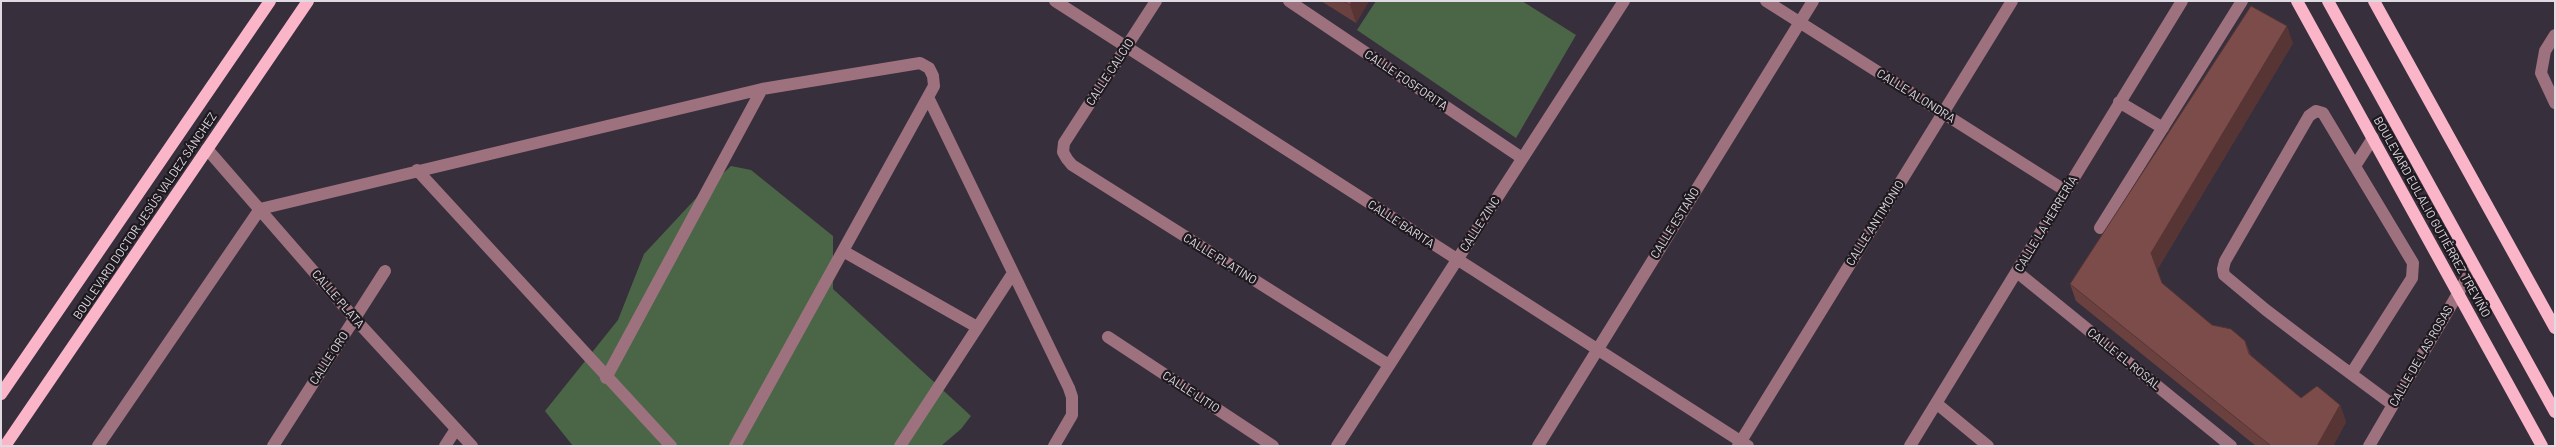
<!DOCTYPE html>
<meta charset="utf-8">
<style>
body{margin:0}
#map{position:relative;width:2556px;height:447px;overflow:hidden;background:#382f3c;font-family:Barlow,sans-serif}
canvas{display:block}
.frame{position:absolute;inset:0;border:2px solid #e0dbe3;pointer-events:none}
</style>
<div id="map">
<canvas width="2556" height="447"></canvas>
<div class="frame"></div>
</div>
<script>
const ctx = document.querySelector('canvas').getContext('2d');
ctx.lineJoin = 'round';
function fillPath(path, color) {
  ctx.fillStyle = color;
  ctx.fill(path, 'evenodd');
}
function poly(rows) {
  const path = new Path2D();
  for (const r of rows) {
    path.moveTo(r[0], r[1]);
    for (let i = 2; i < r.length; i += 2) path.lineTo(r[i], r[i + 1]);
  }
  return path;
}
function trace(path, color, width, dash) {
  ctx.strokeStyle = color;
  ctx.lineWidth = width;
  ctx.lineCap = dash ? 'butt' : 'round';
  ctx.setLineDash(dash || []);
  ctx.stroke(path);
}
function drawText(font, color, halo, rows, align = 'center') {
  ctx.font = font + ' Barlow,sans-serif';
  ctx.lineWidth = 4.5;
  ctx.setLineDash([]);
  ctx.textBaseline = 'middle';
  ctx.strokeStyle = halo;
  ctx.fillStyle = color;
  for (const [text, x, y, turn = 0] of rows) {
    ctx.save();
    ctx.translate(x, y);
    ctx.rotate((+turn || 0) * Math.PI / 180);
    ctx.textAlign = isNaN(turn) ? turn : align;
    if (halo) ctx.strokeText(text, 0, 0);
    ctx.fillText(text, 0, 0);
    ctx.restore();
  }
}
fillPath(poly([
 [1376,1,1522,1,1576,35,1516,138,1357,30],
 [731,166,751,170,833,236,833,289,971,416,961,429,941,446,573,446,545,411,618,320,644,254,700,194]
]), '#4b6647');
trace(poly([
 [1055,1,1748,446],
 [1156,1,1064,143,1063,152,1067,159,1072,165,1389,365],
 [1289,1,1522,158],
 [1766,1,2066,191],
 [2555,35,2545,51,2541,73,2555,103],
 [928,97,1069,388,1072,397,1072,415,1054,446],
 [2119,102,2163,128],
 [207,149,355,319,472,446],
 [2355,166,2373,138],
 [417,170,671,446],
 [2100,228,2242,1],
 [843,251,977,327],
 [2017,272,2231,446],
 [1108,337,1273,446],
 [2351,374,2412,278,2413,263,2323,113,2316,111,2309,116,2225,261,2223,269,2224,275,2266,310,2308,342,2393,405],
 [606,378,762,89],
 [1936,403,1988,446],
 [98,446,260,209,762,89,920,63,929,68,933,76,934,86,735,446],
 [273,446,385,271],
 [445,446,456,429],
 [900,446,1013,273],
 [1337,446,1624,1],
 [1538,446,1813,1],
 [1738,446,2012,1],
 [1910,446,2182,1],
 [2369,446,2474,266]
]), '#9d727e', 12);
trace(poly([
 [2297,1,2542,446],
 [2328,1,2555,412],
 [2374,1,2555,328],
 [1,394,270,1],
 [5,446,308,1]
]), '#fbb5c9', 12);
fillPath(poly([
 [1321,1,1369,1,1356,23],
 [2293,43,2157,270,2162,284,2212,325,2245,341,2251,356,2301,398,2340,405,2346,422,2333,446,2256,446,2076,301,2070,284]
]), '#6b4140');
fillPath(poly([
 [1352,1,1369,1,1356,23,1350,5],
 [2287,26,2293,43,2157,270,2151,253],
 [2340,405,2346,422,2333,446,2317,446]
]), '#573534');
const building = poly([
 [1343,1,1352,1,1350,5,1343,1],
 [2251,6,2287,26,2151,253,2162,283,2212,325,2231,329,2245,341,2249,354,2301,398,2317,386,2340,405,2317,446,2271,446,2070,284,2251,6]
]);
fillPath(building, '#7c4c4a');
trace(building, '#573534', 1);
drawText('12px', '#e0dbe3', '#1d191f', [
 ["CALLE CALCIO",1110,72,-57],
 ["CALLE FOSFORITA",1406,80,34],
 ["CALLE ALONDRA",1916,96,32],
 ["BOULEVARD DOCTOR JESÚS VALDEZ SÁNCHEZ",145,216,-56],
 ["BOULEVARD EULALIO GUTIÉRREZ TREVIÑO",2432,217,61],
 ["CALLE ESTAÑO",1675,223,-58],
 ["CALLE ANTIMONIO",1875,223,-58],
 ["CALLE BARITA",1401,224,33],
 ["CALLE ZINC",1480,224,-57],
 ["CALLE LA HERRERÍA",2046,224,-59],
 ["CALLE PLATINO",1220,259,32],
 ["CALLE PLATA",338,299,49],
 ["CALLE DE LAS ROSAS",2421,356,-60],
 ["CALLE ORO",329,358,-57],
 ["CALLE EL ROSAL",2124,359,39],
 ["CALLE LITIO",1191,392,33]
]);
</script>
